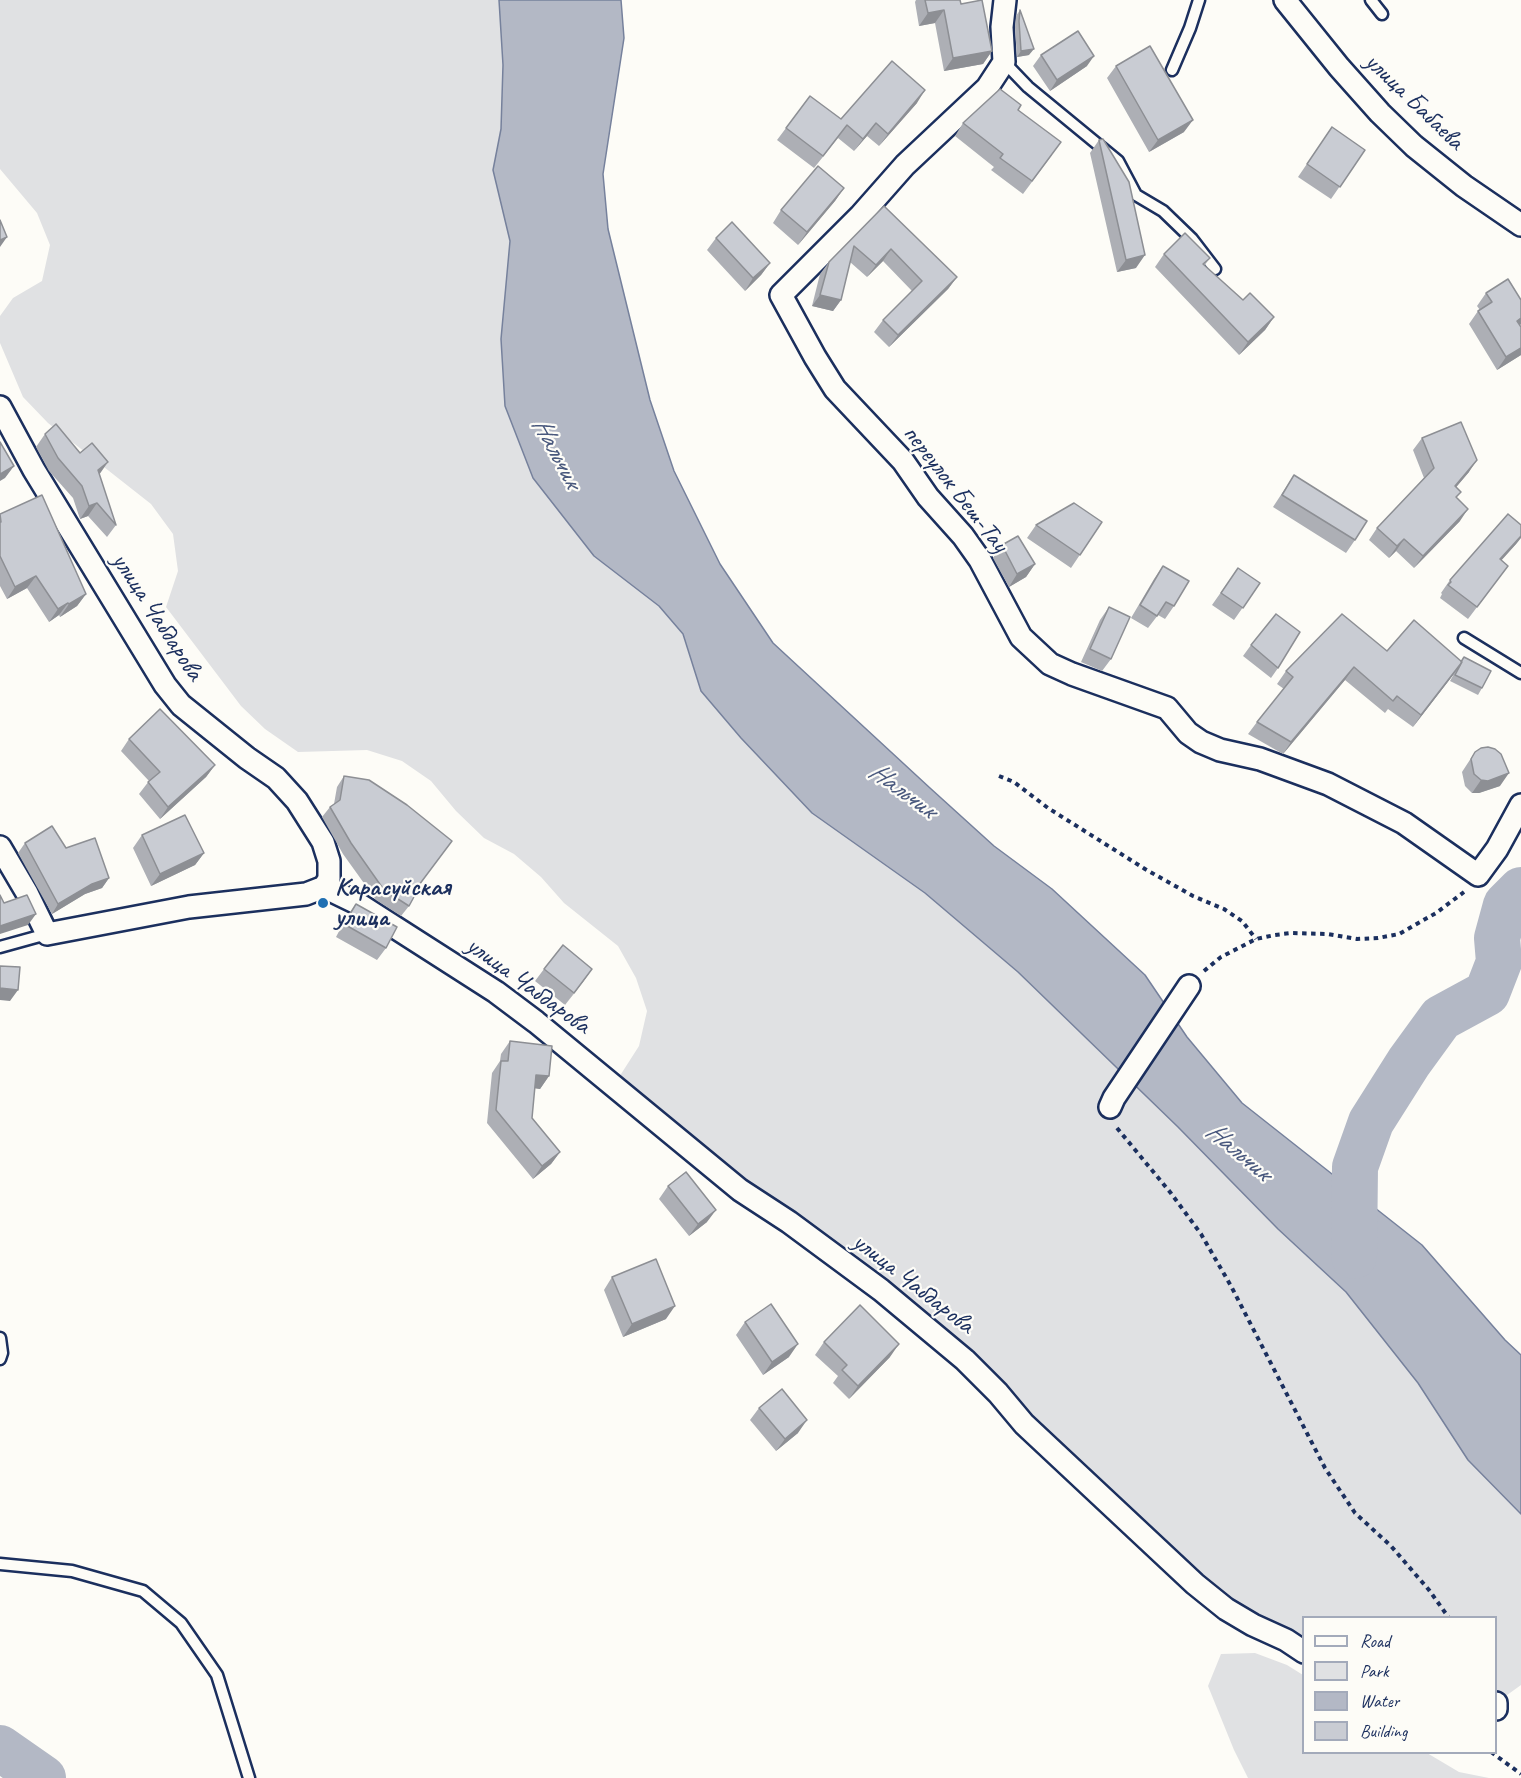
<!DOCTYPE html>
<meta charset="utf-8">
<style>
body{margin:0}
#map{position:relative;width:1521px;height:1778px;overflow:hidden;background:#fdfcf7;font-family:Caveat,sans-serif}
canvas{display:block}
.legend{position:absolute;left:1302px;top:1616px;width:195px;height:138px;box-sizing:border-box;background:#fdfcf7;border:2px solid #a3aaba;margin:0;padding:8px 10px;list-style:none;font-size:18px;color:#1b2f5e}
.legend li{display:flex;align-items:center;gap:12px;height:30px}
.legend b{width:30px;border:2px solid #a3aaba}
</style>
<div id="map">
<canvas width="1521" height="1778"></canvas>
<ul class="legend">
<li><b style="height:8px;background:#fdfcf7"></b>Road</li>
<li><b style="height:16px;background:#e0e1e3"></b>Park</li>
<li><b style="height:16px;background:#b3b8c5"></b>Water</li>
<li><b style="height:16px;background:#c9ccd3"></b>Building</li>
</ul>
</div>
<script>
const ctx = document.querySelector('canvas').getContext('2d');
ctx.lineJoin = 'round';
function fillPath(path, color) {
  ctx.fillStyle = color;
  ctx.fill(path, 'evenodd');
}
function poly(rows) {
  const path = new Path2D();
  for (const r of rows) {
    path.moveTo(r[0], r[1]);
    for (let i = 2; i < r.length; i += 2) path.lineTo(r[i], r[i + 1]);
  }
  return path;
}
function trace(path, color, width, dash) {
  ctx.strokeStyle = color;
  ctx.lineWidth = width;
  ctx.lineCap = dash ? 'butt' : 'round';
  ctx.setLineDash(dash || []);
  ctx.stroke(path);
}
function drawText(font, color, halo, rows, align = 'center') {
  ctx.font = font + ' Caveat,sans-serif';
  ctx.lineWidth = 4.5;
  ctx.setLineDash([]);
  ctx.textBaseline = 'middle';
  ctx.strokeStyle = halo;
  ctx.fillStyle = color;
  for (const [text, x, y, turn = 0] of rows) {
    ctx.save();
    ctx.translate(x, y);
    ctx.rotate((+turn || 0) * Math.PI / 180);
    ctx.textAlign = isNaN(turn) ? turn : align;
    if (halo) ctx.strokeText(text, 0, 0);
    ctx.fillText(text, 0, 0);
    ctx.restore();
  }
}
fillPath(poly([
 [0,0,499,0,503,65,501,129,493,170,510,241,501,339,594,556,659,606,683,635,701,691,925,893,1018,972,1178,1127,1278,1229,1346,1292,1418,1383,1468,1460,1521,1514,1521,1685,1496,1703,1496,1709,1496,1618,1304,1618,1303,1652,1253,1625,998,1393,614,1085,639,1046,647,1011,636,978,618,946,564,903,541,877,514,854,484,838,456,811,431,781,402,761,367,750,298,752,265,729,241,706,166,607,178,571,173,534,151,504,48,423,23,397,0,343,0,316,13,298,42,281,50,245,37,213,0,169],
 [1255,1653,1287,1665,1303,1675,1304,1752,1427,1753,1459,1772,1489,1778,1248,1778,1234,1750,1208,1686,1221,1654]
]), '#e0e1e3');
const water = poly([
 [499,0,621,0,624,38,603,174,608,229,650,400,674,471,720,564,773,643,930,788,994,846,1052,889,1145,975,1187,1037,1242,1103,1422,1245,1505,1340,1521,1355,1521,1514,1468,1460,1418,1383,1346,1292,1278,1229,1178,1127,1018,972,925,893,812,813,741,738,701,691,683,634,659,606,594,556,533,478,505,406,501,339,510,241,493,170,501,129,503,65,499,0]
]);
fillPath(water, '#b3b8c5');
trace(water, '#76819c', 1.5);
trace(poly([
 [1354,1256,1355,1167,1371,1122,1409,1062,1441,1018,1487,993,1499,962,1497,938,1506,905,1521,890],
 [0,1748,43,1778]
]), '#b3b8c5', 46);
const service = poly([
 [1371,0,1382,14],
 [1004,62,1028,87,1118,161,1136,195,1163,211,1192,239,1215,269],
 [1172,70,1190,28,1199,0],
 [1464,638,1521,673],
 [0,947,47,934],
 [0,1338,2,1353,0,1359],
 [0,1564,72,1571,143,1591,181,1623,217,1675,249,1778]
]);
const minor = poly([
 [1005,0,1002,27,1004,62,987,88,905,165,860,216,781,295,815,357,835,389,903,461,928,497,963,536,980,560,1021,637,1050,664,1072,674,1167,708,1188,733,1201,742,1220,750,1260,759,1328,784,1404,823,1478,875,1497,849,1521,805],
 [1285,0,1339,67,1380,113,1414,146,1464,186,1521,225],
 [0,407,34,470,165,685,181,705,247,758,276,778,297,801,323,842,329,861,329,879,324,887],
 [0,847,27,893,47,934,189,907,306,894,324,887],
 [324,887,357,903,496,992,536,1022,740,1190,789,1222,881,1290,965,1360,998,1393,1024,1424,1195,1584,1226,1609,1253,1625,1286,1640,1304,1652],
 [1110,1107,1114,1098,1189,986],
 [1496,1709,1496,1703]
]);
trace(service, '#1b2f5e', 15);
trace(minor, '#1b2f5e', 26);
trace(poly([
 [999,776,1014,782,1048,808,1145,869,1193,896,1224,909,1242,921,1256,939],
 [1204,971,1221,957,1256,939,1275,935,1291,933,1328,934,1357,939,1378,938,1399,934,1436,913,1464,892],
 [1117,1128,1170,1192,1201,1234,1231,1286,1325,1468,1355,1513,1391,1546,1429,1590,1449,1618],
 [1491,1752,1521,1774]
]), '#1b2f5e', 4, [4.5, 4.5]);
trace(service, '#fdfcf7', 10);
trace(minor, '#fdfcf7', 21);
fillPath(poly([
 [916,0,960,0,961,4,992,51,983,64,944,71,935,23,919,26,915,2],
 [1020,10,1029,55,1017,57,1015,27,1016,16],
 [1041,55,1087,66,1050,91,1033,66],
 [1116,66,1184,132,1149,152,1107,78],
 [917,103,879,146,867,136,854,151,838,138,814,168,777,140,786,128,841,119],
 [1018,110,1052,155,1023,194,991,170,994,167,955,136,963,123],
 [1332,127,1365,150,1331,199,1298,177],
 [1099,140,1136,268,1117,272,1090,153],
 [844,188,835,201,798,245,773,223,781,210],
 [884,206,957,277,948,289,889,347,874,332,883,320,912,291,883,261,867,277,850,262,841,300,833,311,812,306,820,274,829,262],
 [716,238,770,263,761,275,745,291,707,250],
 [1164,254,1210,258,1204,266,1243,300,1274,317,1265,330,1239,355,1155,267],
 [1486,293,1521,300,1521,324,1520,325,1521,327,1521,355,1497,370,1469,324,1478,311,1480,310,1477,306],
 [45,434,99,474,116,525,107,537,88,516,80,519,73,498,49,471,36,447],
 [1422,438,1469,472,1456,487,1461,492,1456,498,1460,521,1414,568,1396,551,1389,558,1369,540,1377,528,1424,478,1413,450],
 [1294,475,1355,540,1346,553,1273,507],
 [0,514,86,594,77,606,60,617,59,615,49,622,27,588,7,599,0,586],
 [1102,522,1071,568,1027,538,1036,525],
 [1517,543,1501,560,1508,566,1468,619,1440,598,1442,594,1441,593,1450,580],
 [1002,545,1035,564,1026,577,1009,587,993,558],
 [1163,566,1174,606,1165,619,1158,615,1148,628,1131,618,1154,579],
 [1238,568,1260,583,1234,620,1212,605],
 [1109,607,1111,659,1102,671,1081,662,1100,620],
 [1251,645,1278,668,1271,678,1243,656],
 [1387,651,1461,661,1464,657,1482,688,1478,695,1450,681,1454,674,1413,727,1388,709,1385,713,1345,680,1283,754,1248,734,1257,722,1284,689,1277,684,1286,671],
 [129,739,215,765,206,777,160,819,139,794,149,781,121,751],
 [1475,752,1500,786,1479,793,1472,793,1465,786,1462,772],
 [344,776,413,893,409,906,401,916,376,900,343,854,322,817,330,807,334,804,337,787],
 [142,835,204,853,195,865,151,886,133,848],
 [25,843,66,848,109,878,102,888,85,894,52,914,18,853],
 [356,904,386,948,377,960,336,937,347,916],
 [544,969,592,969,565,1005,535,981],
 [510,1041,549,1076,540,1089,534,1088,532,1118,560,1152,551,1164,533,1179,487,1123,492,1073,500,1061,501,1054],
 [668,1186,707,1222,689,1236,659,1199],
 [612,1277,666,1319,623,1337,604,1290],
 [745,1322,789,1357,763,1375,736,1335],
 [824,1342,890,1357,849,1399,833,1383,838,1376,815,1355],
 [759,1408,798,1433,776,1451,750,1420]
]), '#adafb5');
fillPath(poly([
 [944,10,935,23,919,26,928,13],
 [1034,49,1029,55,1017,57,1021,51],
 [992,51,983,64,944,71,953,58],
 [1094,56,1087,66,1050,91,1057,80],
 [925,90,917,103,879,146,888,134],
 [1193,120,1184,132,1149,152,1158,140],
 [876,123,867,136,854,151,863,139],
 [844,188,835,201,798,245,807,232],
 [7,237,0,247,0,240],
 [891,249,883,261,867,277,876,265],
 [1145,255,1136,268,1117,272,1126,260],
 [770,263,761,275,745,291,753,278],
 [957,277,948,289,889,347,898,335],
 [820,295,841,300,833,311,812,306],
 [1274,317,1265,330,1239,355,1248,342],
 [1521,318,1521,324,1520,325,1517,321],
 [1521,348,1521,355,1497,370,1506,357],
 [1477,460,1469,472,1447,498,1455,486],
 [108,462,99,475,98,470],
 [14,466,5,478,0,481,0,474],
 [97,503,88,516,80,519,89,506],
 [1468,509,1460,521,1414,568,1423,556],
 [1521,536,1521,538,1517,543,1491,572,1500,559],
 [1404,539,1396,551,1389,558,1397,546],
 [1035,564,1026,577,1009,587,1017,574],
 [36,576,27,588,7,599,15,587],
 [86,594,77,606,60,617,69,604],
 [68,603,59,615,49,622,58,609],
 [1462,662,1453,675,1413,727,1421,715],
 [1354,667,1345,680,1283,754,1291,742],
 [215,765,206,777,160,819,168,807],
 [1509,773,1500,786,1479,793,1472,793,1481,780],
 [204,853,195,865,151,886,160,874],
 [109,878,102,888,85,894,52,914,58,904,92,884],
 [36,914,28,925,0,934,0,926],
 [592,969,583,982,565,1005],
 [0,988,18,990,10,1001,0,1000],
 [536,1075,549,1076,540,1089,527,1087],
 [560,1152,551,1164,533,1179,542,1166],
 [716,1210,707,1222,689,1236,698,1224],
 [675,1306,666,1319,623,1337,632,1324],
 [798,1344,789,1357,763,1375,772,1362],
 [899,1344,890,1357,849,1399,858,1386],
 [807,1420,798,1433,776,1451,785,1439]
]), '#8d8f94');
const building = poly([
 [925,0,960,0,961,4,982,0,992,51,953,58,944,10,928,13,925,0],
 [1020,10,1034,49,1021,51,1019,21,1020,10],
 [1078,31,1094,56,1057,80,1041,55,1078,31],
 [1150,46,1193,120,1158,140,1116,66,1150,46],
 [892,61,925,90,888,134,876,123,863,139,847,125,823,156,786,128,810,96,841,119,892,61],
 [1000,89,1021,105,1018,110,1061,142,1032,181,1000,158,1003,154,963,123,1000,89],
 [1332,127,1365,150,1340,187,1307,164,1332,127],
 [1103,139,1129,182,1145,255,1126,260,1099,140,1103,139],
 [818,166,844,188,807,232,781,210,818,166],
 [884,206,957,277,898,335,883,320,922,281,891,249,876,265,854,246,841,300,820,295,829,262,884,206],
 [0,220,7,237,0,240,0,220],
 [732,222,770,263,753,278,716,238,732,222],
 [1185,233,1210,258,1203,264,1243,300,1250,293,1274,317,1248,342,1164,254,1185,233],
 [1508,279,1521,300,1521,318,1517,321,1521,327,1521,348,1506,357,1478,311,1492,302,1486,293,1508,279],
 [1461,422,1477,460,1455,486,1461,492,1456,497,1468,509,1423,556,1404,539,1397,546,1377,528,1434,468,1422,438,1461,422],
 [56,424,80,453,92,443,108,462,98,470,116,525,97,503,89,506,82,486,58,458,45,434,56,424],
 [0,442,14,466,0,474,0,442],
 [1294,475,1367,521,1355,540,1282,495,1294,475],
 [42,495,86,594,69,604,68,603,58,609,36,576,15,587,0,556,0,522,1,522,0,514,42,495],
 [1074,503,1102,522,1080,555,1036,525,1074,503],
 [1508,514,1521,525,1521,536,1500,559,1508,566,1477,607,1448,585,1451,582,1450,580,1508,514],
 [1018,536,1035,564,1017,574,1002,545,1018,536],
 [1163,566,1189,581,1174,606,1166,602,1157,616,1140,605,1163,566],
 [1238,568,1260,583,1243,608,1221,593,1238,568],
 [1109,607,1130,617,1111,659,1090,649,1109,607],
 [1276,614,1300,632,1278,668,1251,645,1276,614],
 [1342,614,1387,651,1414,620,1462,662,1421,715,1397,696,1393,701,1354,667,1291,742,1257,722,1293,677,1286,671,1342,614],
 [1464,657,1491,671,1482,688,1455,675,1462,662,1461,662,1464,657],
 [160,709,215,765,168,807,148,782,160,772,129,739,160,709],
 [1488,747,1495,749,1501,754,1509,773,1488,781,1481,780,1474,774,1471,759,1475,752,1481,748,1488,747],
 [344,776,369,780,407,805,452,841,413,893,415,895,409,906,384,890,351,843,330,807,340,800,344,776],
 [185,815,204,853,160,874,142,835,185,815],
 [52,826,66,848,95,838,109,878,92,884,58,904,25,843,52,826],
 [0,895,4,903,27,895,36,914,0,926,0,895],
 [356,904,397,927,386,948,344,924,356,904],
 [563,945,592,969,574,993,544,969,563,945],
 [0,966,20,967,18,990,0,988,0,966],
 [510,1041,552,1046,549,1076,536,1075,532,1118,560,1152,542,1166,496,1110,501,1061,508,1061,510,1041],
 [686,1172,716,1210,698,1224,668,1186,686,1172],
 [656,1259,675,1306,632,1324,612,1277,656,1259],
 [771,1304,798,1344,772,1362,745,1322,771,1304],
 [860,1305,899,1344,858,1386,842,1370,847,1365,824,1342,860,1305],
 [782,1389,807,1420,785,1439,759,1408,782,1389]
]);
fillPath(building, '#c9ccd3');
trace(building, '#8d8f94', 1.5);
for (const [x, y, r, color] of [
 [323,903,6,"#1f6fb2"]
]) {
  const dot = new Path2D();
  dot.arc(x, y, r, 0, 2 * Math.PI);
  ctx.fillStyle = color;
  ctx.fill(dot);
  trace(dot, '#fdfcf7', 2);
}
drawText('26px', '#1b2f5e', '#fdfcf7', [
 ["улица Бабаева",1414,102,44],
 ["переулок Беш-Тау",955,489,52],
 ["улица Чабдарова",157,617,57],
 ["улица Чабдарова",528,986,36],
 ["улица Чабдарова",913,1284,38]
]);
drawText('bold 26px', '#1b2f5e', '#fdfcf7', [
 ["Карасуйская",335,888],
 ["улица",335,918]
], 'left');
drawText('italic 27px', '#49587d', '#fdfcf7', [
 ["Нальчик",556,453,62],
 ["Нальчик",902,791,36],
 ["Нальчик",1238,1152,40]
]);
</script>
